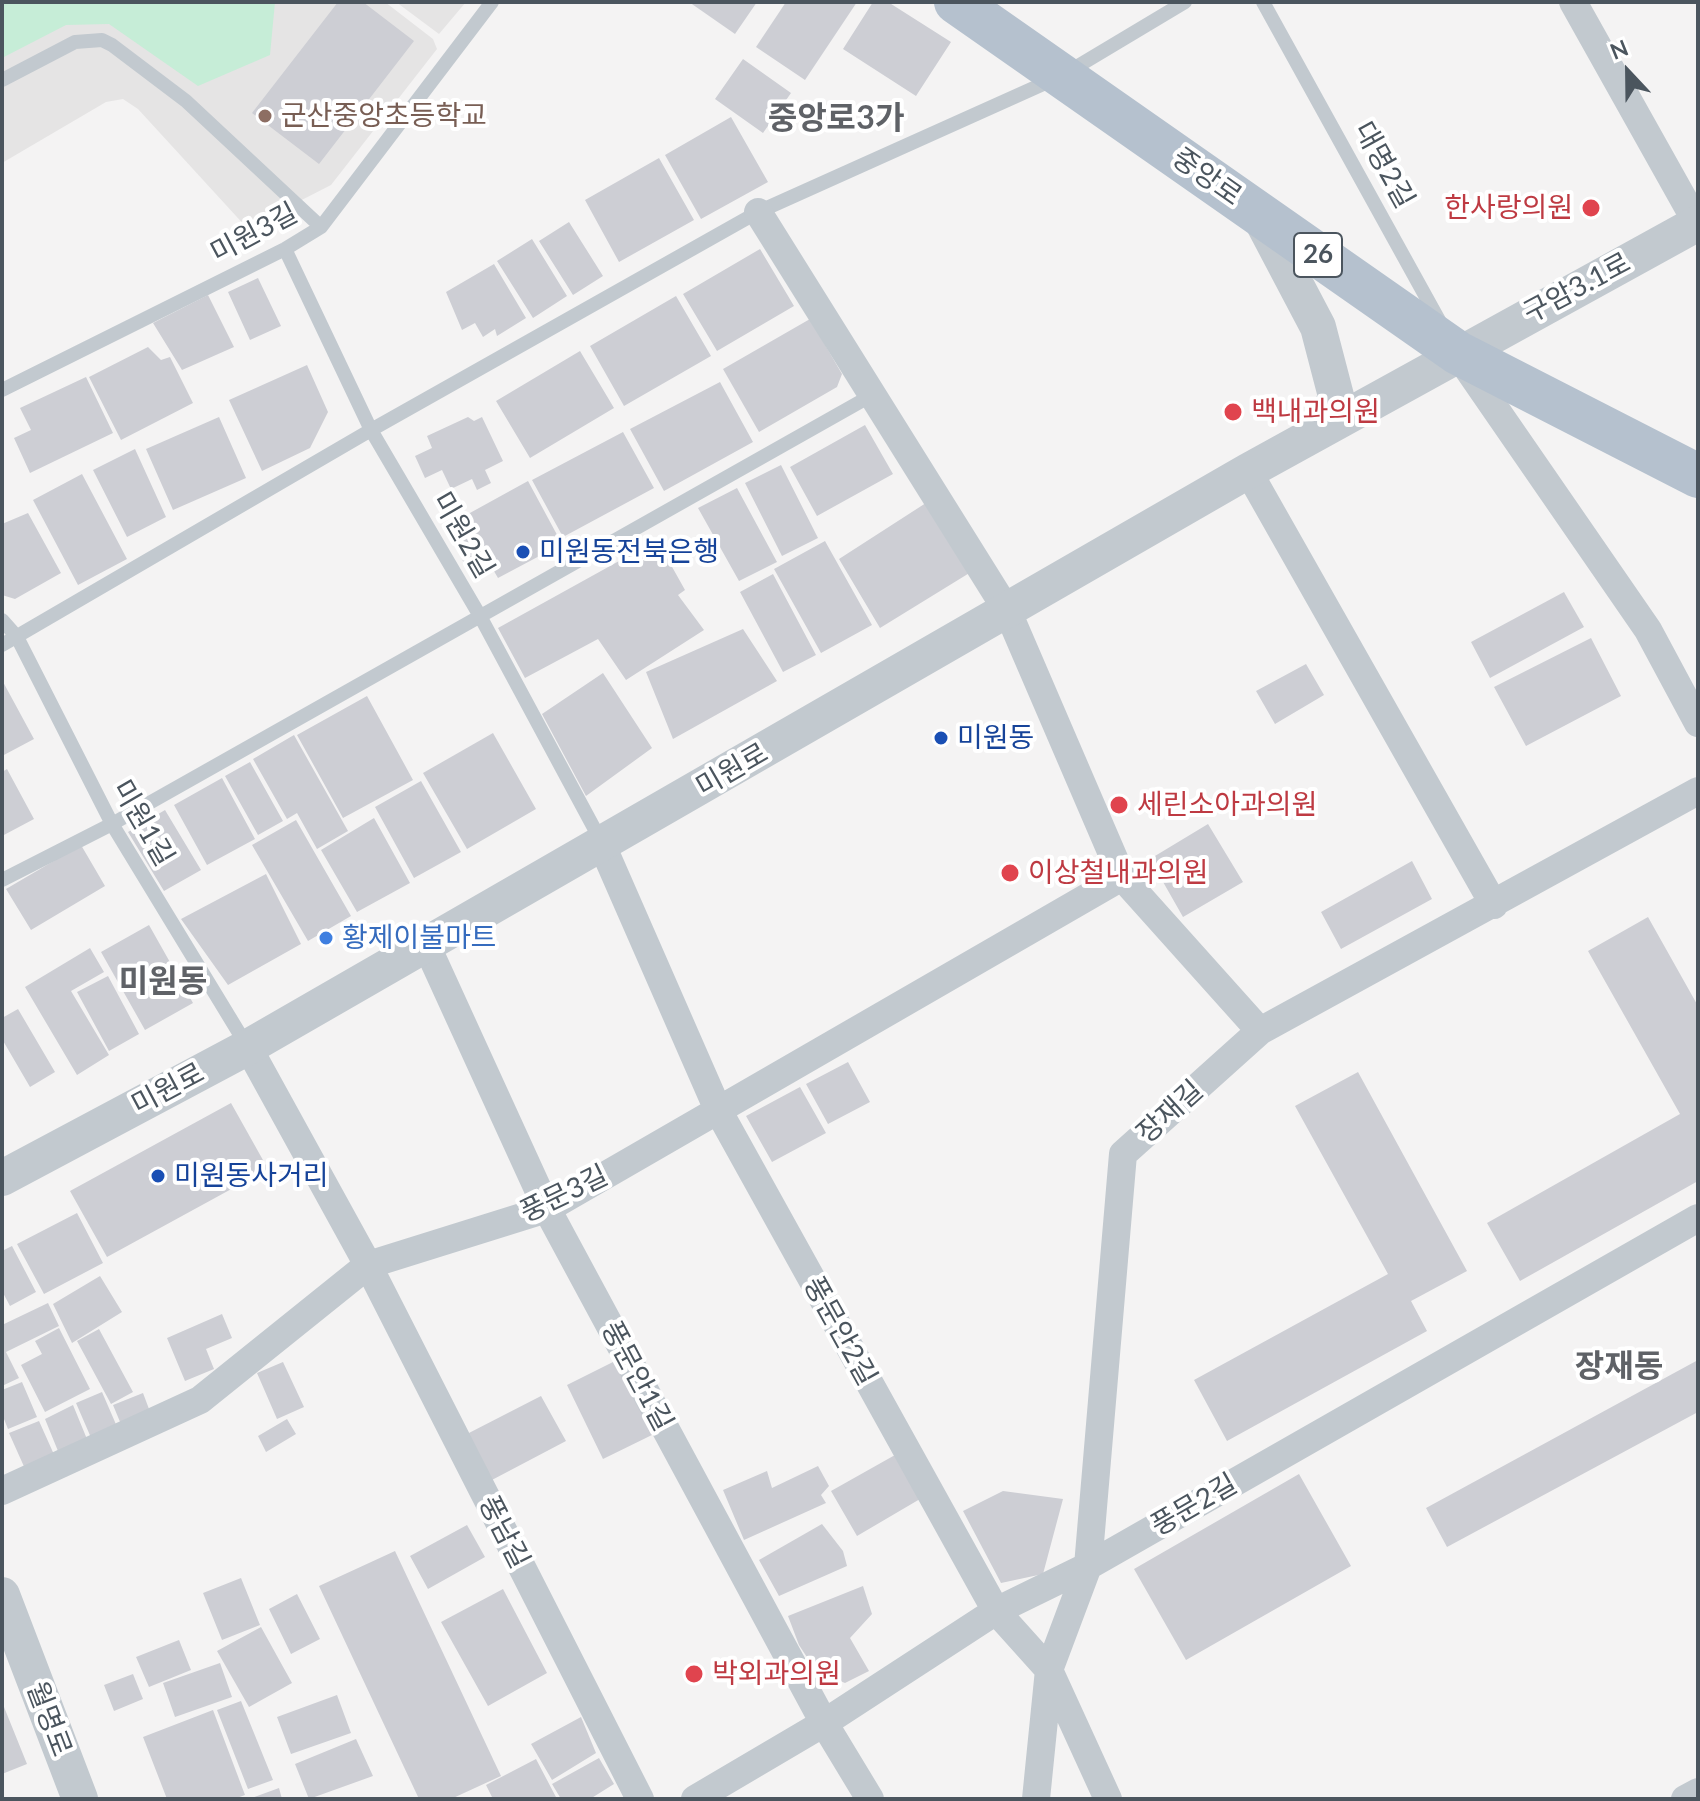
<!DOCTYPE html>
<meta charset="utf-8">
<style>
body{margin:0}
#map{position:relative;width:1700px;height:1801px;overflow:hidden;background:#f4f3f3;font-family:Lato,sans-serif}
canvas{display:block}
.frame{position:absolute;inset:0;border:4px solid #4b555e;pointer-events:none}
.north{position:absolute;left:1588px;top:32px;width:80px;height:80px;-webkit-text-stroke:6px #fff;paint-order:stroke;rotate:338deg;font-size:22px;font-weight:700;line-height:32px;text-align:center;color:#4b555e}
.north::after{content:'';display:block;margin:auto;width:28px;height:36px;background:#4b555e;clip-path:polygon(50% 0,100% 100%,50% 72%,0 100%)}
</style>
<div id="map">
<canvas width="1700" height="1801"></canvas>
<div class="frame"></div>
<div class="north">N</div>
</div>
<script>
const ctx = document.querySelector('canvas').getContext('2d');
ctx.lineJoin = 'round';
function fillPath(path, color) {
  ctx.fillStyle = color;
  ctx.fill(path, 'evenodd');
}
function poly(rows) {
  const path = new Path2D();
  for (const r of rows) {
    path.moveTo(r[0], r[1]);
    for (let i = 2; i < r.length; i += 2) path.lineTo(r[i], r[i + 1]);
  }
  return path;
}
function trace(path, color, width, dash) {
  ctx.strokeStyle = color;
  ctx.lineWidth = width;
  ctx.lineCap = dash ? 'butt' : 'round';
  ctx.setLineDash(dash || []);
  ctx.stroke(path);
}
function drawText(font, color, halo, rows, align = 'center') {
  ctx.font = font + ' Lato,"Noto Sans KR",sans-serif';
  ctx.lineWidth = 8;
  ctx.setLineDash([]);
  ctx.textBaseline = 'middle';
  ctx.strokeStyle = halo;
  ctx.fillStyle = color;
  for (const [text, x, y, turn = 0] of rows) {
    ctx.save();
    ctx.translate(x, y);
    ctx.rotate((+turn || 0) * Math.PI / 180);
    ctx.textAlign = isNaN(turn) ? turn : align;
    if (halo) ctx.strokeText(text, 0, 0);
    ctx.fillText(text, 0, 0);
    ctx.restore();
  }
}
fillPath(poly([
 [2,2,385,2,433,39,437,49,331,185,247,228,138,109,123,99,106,102,2,163],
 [396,2,466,2,439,34]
]), '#e5e4e4');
fillPath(poly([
 [2,2,275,2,270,55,198,86,109,24,66,25,2,58]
]), '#c6edd7');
fillPath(poly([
 [338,2,363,2,414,41,319,164,252,113],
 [689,2,757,2,735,34],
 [786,2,857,2,805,80,756,47],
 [873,2,888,2,951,42,916,96,843,49],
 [743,59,791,93,763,133,715,99],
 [731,117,768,182,701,219,665,155],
 [659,158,694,220,619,262,585,200],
 [569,222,603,276,573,295,539,241],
 [532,239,567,296,533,318,497,261],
 [760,249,794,306,717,351,683,294],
 [494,264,526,318,497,336,495,329,483,337,475,323,462,330,446,292],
 [258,278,281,326,250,340,228,292],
 [208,295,234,347,182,370,153,323],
 [676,296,711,356,624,406,590,346],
 [810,319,842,374,837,387,759,432,723,369],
 [148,347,161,360,170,357,193,403,121,440,89,377],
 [580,351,614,408,530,458,496,401],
 [307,365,328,412,310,448,262,471,229,400],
 [86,377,113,433,30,473,14,438,31,430,20,408],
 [720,382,753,442,664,491,630,429],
 [219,417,246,478,173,510,146,449],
 [468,417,474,421,482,417,503,461,485,470,491,483,477,490,472,479,451,489,442,470,425,478,415,456,432,448,427,436],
 [865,425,893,474,817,516,790,467],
 [623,432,654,488,563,537,532,480],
 [135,449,166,517,127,537,93,470],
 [781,465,818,538,782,556,745,483],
 [82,474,127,559,78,585,33,500],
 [528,481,562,544,498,578,488,561,468,571,449,534,463,527,459,519],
 [737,488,777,562,739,581,698,508],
 [929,501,971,572,880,628,839,559],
 [28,513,61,573,15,599,2,595,2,524],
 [657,540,685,590,678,595,704,630,626,680,598,639,525,678,498,628],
 [825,541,872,625,821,653,774,569],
 [773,574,816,655,783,672,740,592],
 [1564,592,1584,627,1490,678,1471,642],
 [743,629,777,681,673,739,646,672],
 [1591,638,1621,696,1526,746,1494,687],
 [1306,664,1324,695,1275,724,1256,691],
 [603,673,652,748,586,796,542,714],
 [2,680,34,739,2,756],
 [367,696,413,780,343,818,297,735],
 [493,733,536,809,467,849,423,773],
 [294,735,348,831,317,849,297,813,287,819,253,759],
 [250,762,283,821,258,835,225,776],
 [7,769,34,819,2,836,2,772],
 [222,778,255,839,207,865,174,805],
 [421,781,461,852,414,878,375,807],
 [165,810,201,870,164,891,128,832],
 [374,818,410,883,357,912,321,850],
 [296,820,351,916,308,941,252,845],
 [1208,824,1243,882,1183,917,1150,859],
 [81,845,105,886,31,930,6,889],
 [1412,861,1432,899,1341,949,1321,912],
 [266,874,301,944,228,985,181,919],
 [1648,917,1698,1006,1698,1181,1520,1281,1487,1223,1680,1114,1588,951],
 [149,925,193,1003,145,1030,101,952],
 [90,948,104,972,71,991,109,1055,77,1075,25,987],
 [108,976,139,1034,109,1051,77,992],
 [18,1009,55,1072,30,1087,2,1039,2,1018],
 [848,1062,870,1102,828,1124,806,1084],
 [1358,1072,1467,1271,1411,1301,1427,1331,1227,1441,1194,1380,1388,1274,1295,1106],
 [800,1087,826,1133,772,1162,746,1116],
 [231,1103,268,1169,107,1257,70,1191],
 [77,1213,103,1263,44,1294,17,1244],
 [12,1246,36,1292,10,1306,2,1291,2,1251],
 [100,1276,122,1312,72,1343,53,1304],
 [48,1303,59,1326,6,1352,19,1378,2,1386,2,1325],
 [222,1314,232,1338,206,1349,214,1369,185,1381,167,1338],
 [59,1328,90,1389,45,1412,21,1365,42,1354,35,1341],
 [99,1329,133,1392,111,1404,77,1341],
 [617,1360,654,1434,603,1459,567,1385],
 [1698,1360,1698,1412,1447,1547,1426,1508],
 [283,1362,304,1407,277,1419,257,1373],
 [22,1382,37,1417,8,1429,2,1414,2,1390],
 [102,1392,118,1429,92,1440,76,1403],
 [143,1393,152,1417,123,1429,113,1405],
 [541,1396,566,1441,490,1481,465,1435],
 [73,1405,89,1444,60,1456,45,1419],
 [287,1419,296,1434,266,1452,258,1436],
 [39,1421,56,1459,26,1471,9,1433],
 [895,1455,920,1499,857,1536,831,1491],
 [818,1466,829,1486,821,1495,826,1503,744,1540,723,1490,767,1471,772,1488],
 [1299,1474,1351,1566,1186,1660,1134,1569],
 [1003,1491,1063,1499,1043,1574,1001,1583,963,1511],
 [822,1524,843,1551,847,1566,779,1596,759,1560],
 [467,1525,485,1557,428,1589,410,1556],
 [395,1551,501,1776,451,1799,419,1799,319,1586],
 [241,1578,260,1625,222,1640,203,1593],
 [863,1586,872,1614,850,1638,869,1671,845,1683,816,1671,799,1645,788,1616],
 [503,1589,547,1673,488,1706,441,1622],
 [297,1594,320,1639,291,1654,269,1609],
 [261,1627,292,1683,249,1707,217,1651],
 [179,1640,191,1670,149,1687,136,1657],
 [220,1663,232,1697,175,1717,163,1683],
 [133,1674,143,1699,114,1711,104,1685],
 [337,1695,351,1733,291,1754,277,1717],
 [241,1701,273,1780,248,1789,217,1710],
 [2,1702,27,1764,2,1774],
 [213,1710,245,1795,234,1799,167,1799,143,1737],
 [581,1717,596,1753,552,1780,531,1744],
 [356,1739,373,1776,309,1799,295,1764],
 [599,1758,614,1784,590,1799,561,1799,552,1784],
 [536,1759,557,1799,493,1799,486,1785],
 [279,1788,282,1799,249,1799]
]), '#cdced4');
trace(poly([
 [1263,2,1441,324],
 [2,80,75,42,102,40,112,45,186,101,321,227],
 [285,249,371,430,480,616,601,841],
 [2,390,285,249,321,227,492,2],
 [2,620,17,637,112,824,247,1046],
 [2,645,371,430,758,212,1063,75,1185,2],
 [2,880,112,824,874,394]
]), '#c2c9cf', 14);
trace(poly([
 [1573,2,1698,225],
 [758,212,1008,612,1122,877,1260,1031],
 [1461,359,1648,630,1698,723],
 [1248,471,1494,905],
 [602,845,718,1110,996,1611,1049,1670,1108,1799],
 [425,942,547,1209,824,1723,870,1799],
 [248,1047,368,1265,640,1799],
 [2,1491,200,1400,368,1265,547,1209,1122,877],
 [695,1799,824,1723,996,1611,1088,1566,1698,1218],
 [1036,1799,1049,1670,1088,1566,1123,1154,1260,1031,1698,791],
 [1685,1799,1698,1792]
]), '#c2c9cf', 28);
trace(poly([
 [1258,213,1318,327,1336,396,1323,429],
 [2,1178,248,1047,1248,471,1698,223],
 [2,1595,80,1799]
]), '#c2c9cf', 36);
trace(poly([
 [956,2,1458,353,1698,476]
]), '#b5c1ce', 44);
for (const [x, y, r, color] of [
 [265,116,8,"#8d6e63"],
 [1591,208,10,"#e0444e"],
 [1233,412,10,"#e0444e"],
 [523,552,8,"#1a4fb4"],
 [941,738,8,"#1a4fb4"],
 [1119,805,10,"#e0444e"],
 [1010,873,10,"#e0444e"],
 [326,938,8,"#3f7fe0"],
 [158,1176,8,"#1a4fb4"],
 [694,1674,10,"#e0444e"]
]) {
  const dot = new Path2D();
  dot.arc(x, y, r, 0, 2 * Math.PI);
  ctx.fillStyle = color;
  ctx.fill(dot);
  trace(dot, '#fff', 3);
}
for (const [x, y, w] of [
 [1318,255,48]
]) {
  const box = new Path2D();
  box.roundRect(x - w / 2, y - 22, w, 44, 6);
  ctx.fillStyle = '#fff';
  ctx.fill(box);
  trace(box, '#4b555e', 2);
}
drawText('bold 26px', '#4b555e', null, [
 ["26",1318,255]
]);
drawText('28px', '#785e54', '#fff', [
 ["군산중앙초등학교",281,116]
], 'left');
drawText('28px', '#4b555e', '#fff', [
 ["대명2길",1384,165,61],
 ["중앙로",1207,177,35],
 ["미원3길",254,233,-28],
 ["구암3.1로",1577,288,-28],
 ["미원2길",463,535,60],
 ["미원로",732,770,-30],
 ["미원1길",143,823,60],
 ["미원로",168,1089,-28],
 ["장재길",1170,1112,-42],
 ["풍문3길",564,1194,-26],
 ["풍문안2길",840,1331,61],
 ["풍문안1길",637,1376,62],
 ["풍문2길",1194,1505,-30],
 ["풍남길",504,1532,63],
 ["월명로",49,1719,69]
]);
drawText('28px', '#be3a42', '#fff', [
 ["한사랑의원",1573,208,"right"],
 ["백내과의원",1251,412],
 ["세린소아과의원",1137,805],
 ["이상철내과의원",1028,873],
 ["박외과의원",712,1674]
], 'left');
drawText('28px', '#164399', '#fff', [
 ["미원동전북은행",539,552],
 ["미원동",957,738],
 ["미원동사거리",174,1176]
], 'left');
drawText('28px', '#366cbe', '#fff', [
 ["황제이불마트",342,938]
], 'left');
drawText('bold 32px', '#5f6267', '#fff', [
 ["중앙로3가",836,119],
 ["미원동",163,982],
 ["장재동",1619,1367]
]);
</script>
